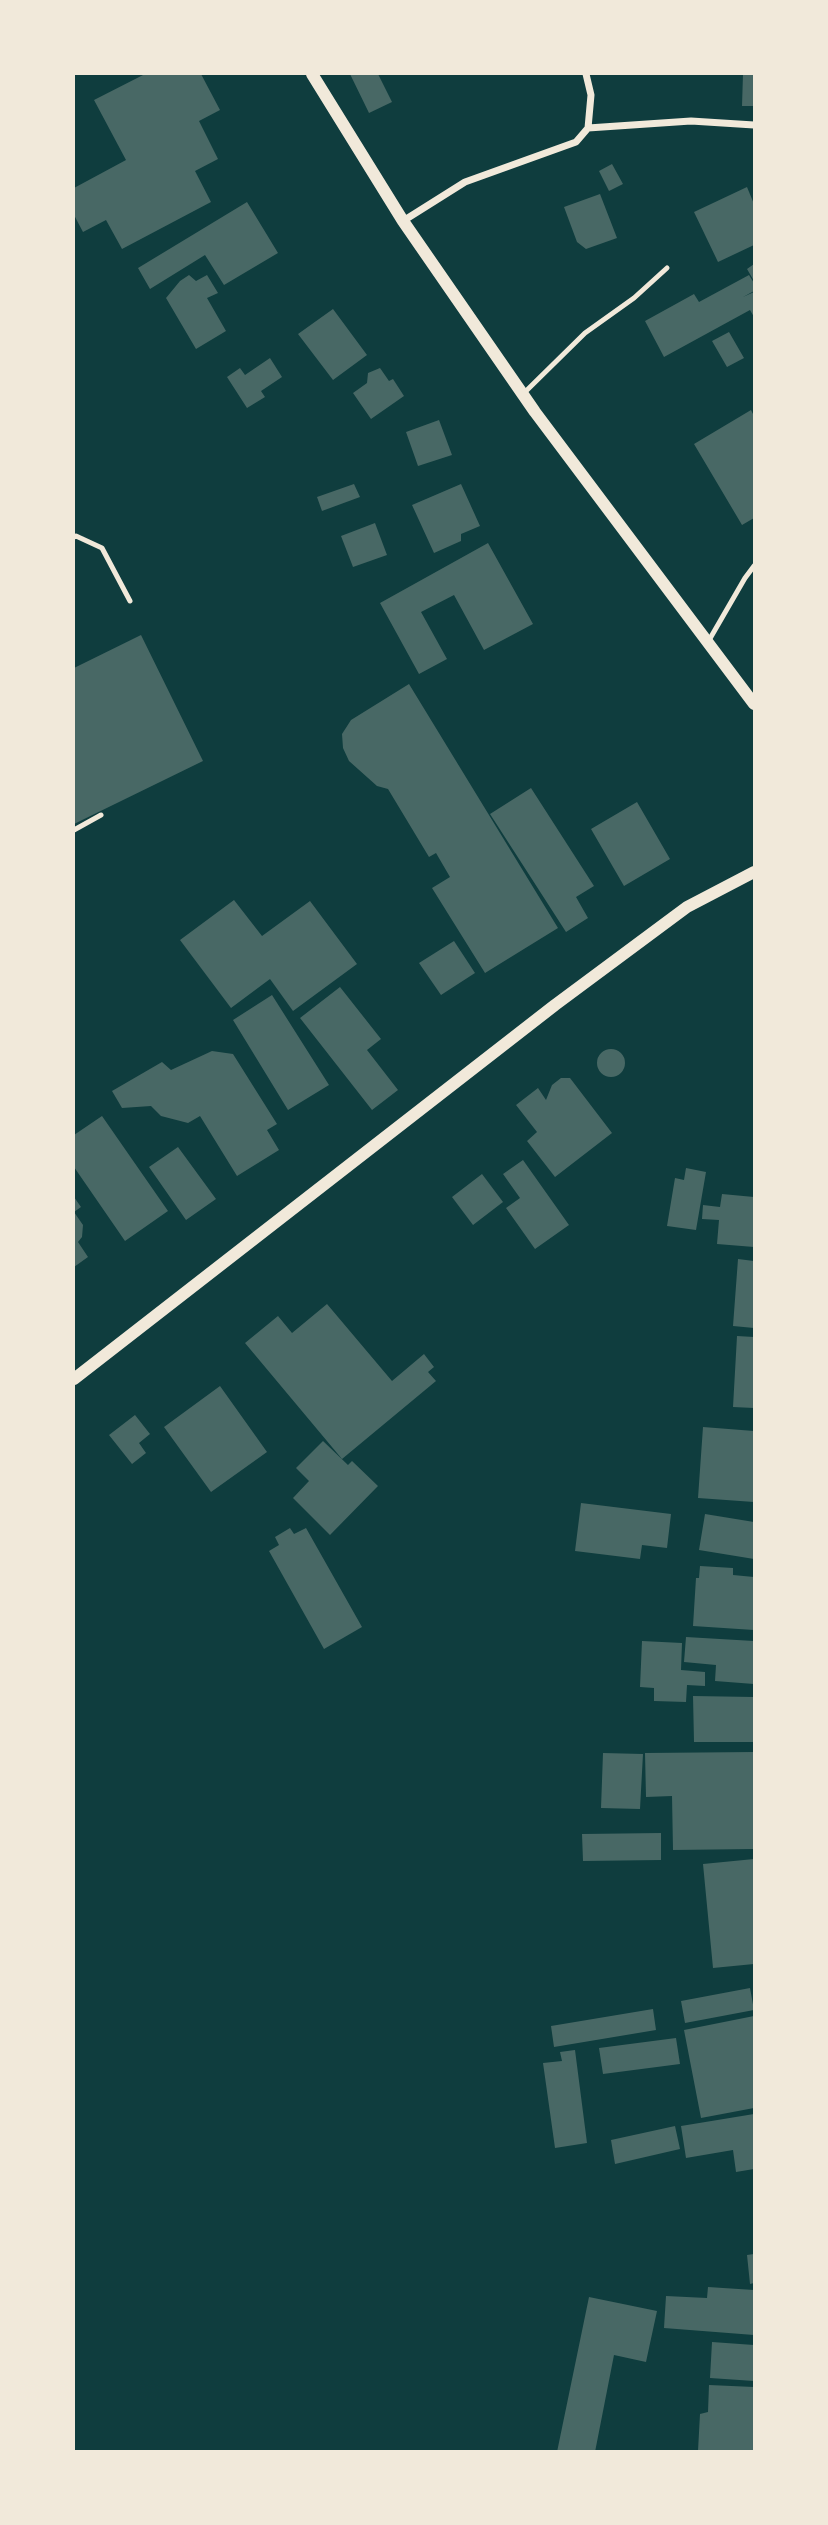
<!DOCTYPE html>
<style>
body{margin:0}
#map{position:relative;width:828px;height:2525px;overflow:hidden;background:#0f3d3e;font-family:"Nunito Sans",sans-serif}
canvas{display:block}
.frame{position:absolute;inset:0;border:75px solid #f1e9da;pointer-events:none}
</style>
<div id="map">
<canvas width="828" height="2525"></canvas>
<div class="frame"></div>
</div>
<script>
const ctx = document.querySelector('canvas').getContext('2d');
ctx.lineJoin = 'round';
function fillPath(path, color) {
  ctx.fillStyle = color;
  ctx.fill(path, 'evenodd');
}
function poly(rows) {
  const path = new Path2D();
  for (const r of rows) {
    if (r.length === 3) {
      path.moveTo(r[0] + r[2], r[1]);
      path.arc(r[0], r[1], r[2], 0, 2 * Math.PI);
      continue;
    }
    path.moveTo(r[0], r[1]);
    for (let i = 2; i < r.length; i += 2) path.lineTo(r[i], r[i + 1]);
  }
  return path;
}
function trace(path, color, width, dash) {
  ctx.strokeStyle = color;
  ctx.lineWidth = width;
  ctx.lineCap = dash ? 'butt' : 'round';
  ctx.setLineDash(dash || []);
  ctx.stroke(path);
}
fillPath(poly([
 [145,74,201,74,220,110,199,121,218,159,195,171,211,202,122,249,106,220,83,232,74,215,74,188,126,160,94,100],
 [350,74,378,74,392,102,369,113],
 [743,74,754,74,754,106,742,106],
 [612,164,623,184,609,191,599,171],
 [747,187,754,204,754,245,718,262,694,212],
 [600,194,617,238,586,249,577,242,564,207],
 [247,202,278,253,224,285,205,255,150,289,138,268],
 [754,264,754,281,747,269],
 [189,275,196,281,207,275,218,293,207,298,226,331,196,349,166,298,180,281],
 [749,275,754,283,754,291,743,297,754,292,754,317,750,310,664,357,645,321,694,294,699,302],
 [333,309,367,355,333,380,298,334],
 [729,332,744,358,727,367,712,341],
 [270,358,282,377,261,391,265,397,247,408,227,377,240,368,245,375],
 [380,368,389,381,393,379,404,396,371,419,353,393,367,383,368,373],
 [751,410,754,416,754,518,742,525,694,444],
 [439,420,452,455,418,466,406,432],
 [354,484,360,497,322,511,317,497],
 [461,484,480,526,461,534,461,541,434,553,412,505],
 [375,523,387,555,353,567,341,536],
 [488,543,533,624,484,650,454,595,421,612,447,659,419,674,380,603],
 [141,635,203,761,74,824,74,668],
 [409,684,558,928,485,973,432,888,450,877,436,853,429,857,388,789,377,786,349,761,343,748,342,734,351,720],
 [531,788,594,886,576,897,588,918,566,932,490,814],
 [637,802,670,859,624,886,591,829],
 [234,900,262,936,310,901,357,964,293,1011,270,979,231,1008,180,940],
 [454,941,475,973,441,995,419,963],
 [340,987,381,1039,367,1050,398,1090,372,1110,300,1018],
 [272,995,329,1085,288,1110,233,1020],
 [611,1063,14],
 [212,1051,233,1054,277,1124,267,1130,279,1150,237,1176,200,1116,188,1123,161,1116,151,1106,122,1108,112,1091,162,1062,171,1070],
 [561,1078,570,1078,612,1133,555,1177,527,1141,537,1132,516,1105,538,1088,546,1100,552,1085],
 [102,1116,168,1211,125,1241,74,1167,74,1135],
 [178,1147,216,1199,186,1220,149,1167],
 [523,1160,569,1225,535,1249,506,1208,520,1198,503,1174],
 [686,1168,706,1172,696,1230,667,1226,675,1178,684,1180],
 [482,1174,503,1202,473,1225,452,1197],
 [722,1194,754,1197,754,1247,717,1244,719,1220,702,1219,703,1205,720,1207],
 [74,1197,81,1207,74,1212],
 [74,1212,83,1225,82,1237,78,1242,88,1257,74,1267],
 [738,1259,754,1261,754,1328,733,1326],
 [327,1304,392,1381,424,1354,434,1367,428,1372,436,1381,342,1459,245,1343,278,1316,292,1333],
 [737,1336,754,1337,754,1408,733,1407],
 [220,1386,267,1452,211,1492,164,1427],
 [135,1415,150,1434,139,1443,146,1453,132,1464,109,1435],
 [703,1427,754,1431,754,1502,698,1498],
 [323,1441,348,1465,352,1461,378,1486,330,1535,293,1498,309,1481,296,1468],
 [581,1503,671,1514,667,1548,642,1545,640,1559,575,1551],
 [705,1514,754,1522,754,1559,699,1550],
 [290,1528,294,1534,306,1528,362,1627,324,1649,269,1551,279,1545,275,1537],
 [700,1566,733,1568,733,1575,754,1577,754,1630,693,1626,696,1578,699,1578],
 [686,1637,754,1641,754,1684,715,1681,716,1665,684,1662],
 [642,1641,682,1643,681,1670,705,1672,705,1686,687,1685,686,1702,654,1701,654,1688,640,1687],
 [693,1696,754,1697,754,1742,694,1742],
 [754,1752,754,1849,673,1850,672,1796,646,1797,645,1753],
 [603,1753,643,1754,640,1809,601,1808],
 [661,1833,661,1860,583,1861,582,1834],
 [754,1859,754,1964,713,1968,703,1864],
 [750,1988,754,2010,685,2023,681,2001],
 [653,2009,656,2030,554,2047,551,2026],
 [754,2016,754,2108,701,2118,684,2030],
 [676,2038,680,2064,603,2074,599,2048],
 [575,2050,587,2143,555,2148,543,2063,562,2061,560,2052],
 [754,2114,754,2169,736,2172,733,2150,686,2158,681,2126],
 [675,2126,680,2149,615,2164,611,2140],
 [754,2254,754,2283,750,2284,747,2255],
 [708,2287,754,2290,754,2335,664,2328,666,2296,707,2298],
 [589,2297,657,2311,646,2362,614,2355,595,2452,557,2452],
 [712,2342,754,2345,754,2381,710,2378],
 [709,2385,754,2387,754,2452,698,2451,700,2414,708,2412]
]), '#486865');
trace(poly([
 [523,394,585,333,634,298,667,268],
 [74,537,76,536,102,548,130,601],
 [708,642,745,578,754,566],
 [74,830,101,815]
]), '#f1e9da', 5);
trace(poly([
 [588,128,691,121,754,125],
 [403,221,465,182,576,142,588,128,591,95,586,74]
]), '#f1e9da', 7);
trace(poly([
 [312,74,403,221,535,412,754,704],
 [74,1379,555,1005,687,907,754,872]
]), '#f1e9da', 12);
</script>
